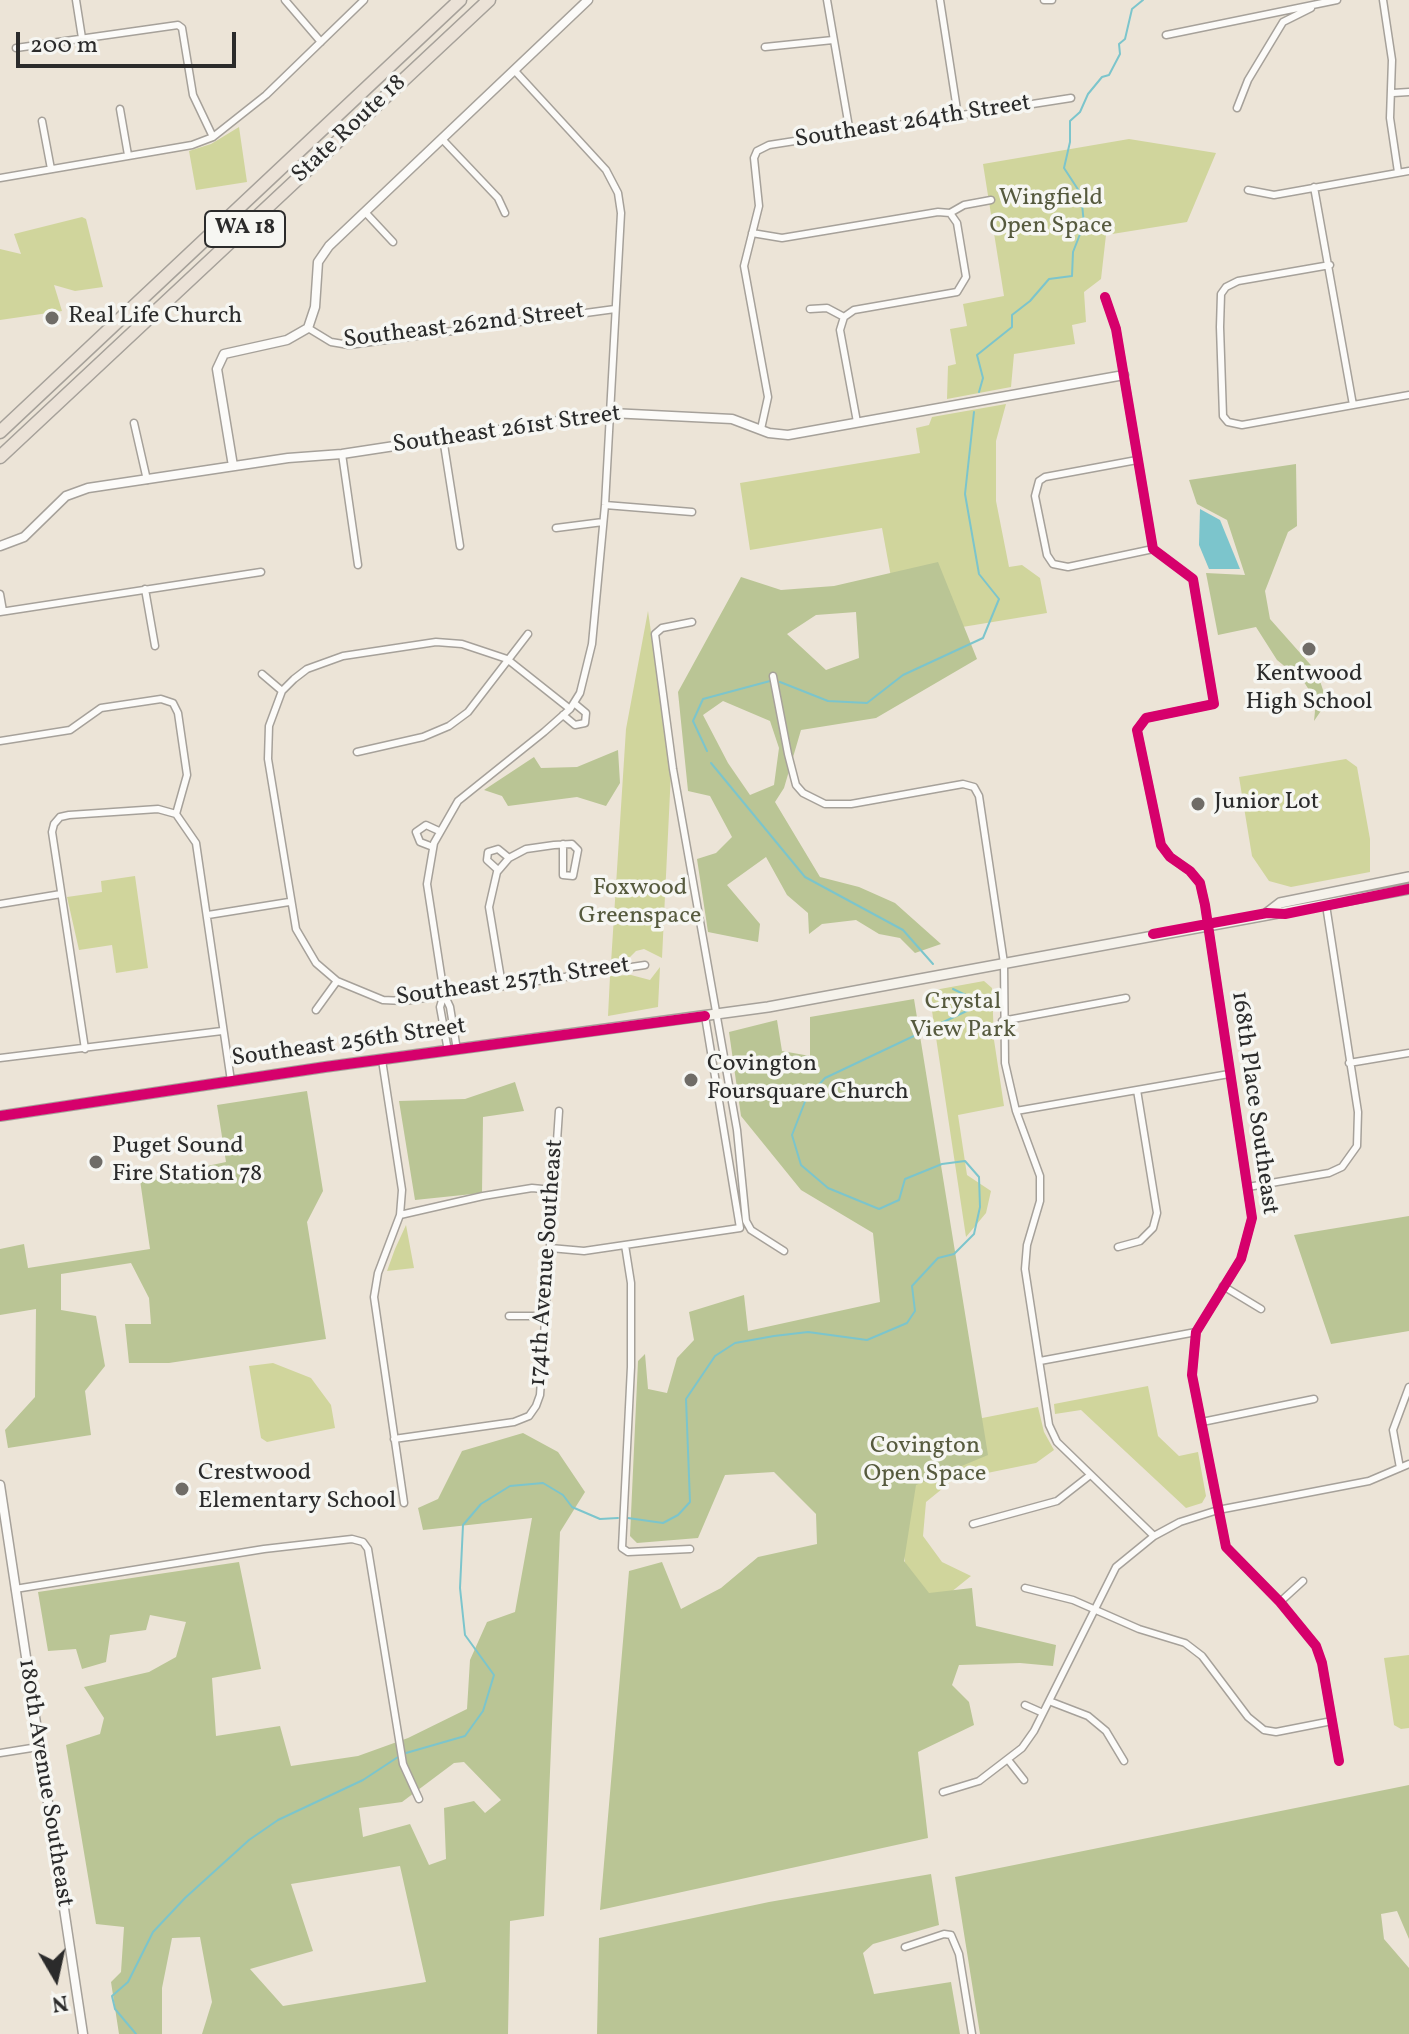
<!DOCTYPE html>
<style>
body{margin:0}
#map{position:relative;width:1409px;height:2034px;overflow:hidden;background:#ece4d7;font-family:Vollkorn,serif}
canvas{display:block}
.north{position:absolute;left:16px;top:1938px;width:80px;height:80px;-webkit-text-stroke:6px #f6f6f2;paint-order:stroke;rotate:171deg;font-size:22px;font-weight:700;line-height:32px;text-align:center;color:#2b2b2b}
.north::after{content:'';display:block;margin:auto;width:28px;height:36px;background:#2b2b2b;clip-path:polygon(50% 0,100% 100%,50% 72%,0 100%)}
.scale{position:absolute;left:16px;top:32px;width:220px;height:36px;box-sizing:border-box;border:4px solid #2b2b2b;border-top:0;padding-left:10px;font-size:24px;line-height:28px;white-space:nowrap;color:#2b2b2b;-webkit-text-stroke:6px #f6f6f2;paint-order:stroke}
</style>
<div id="map">
<canvas width="1409" height="2034"></canvas>
<div class="north">N</div>
<div class="scale">200 m</div>
</div>
<script>
const ctx = document.querySelector('canvas').getContext('2d');
ctx.lineJoin = 'round';
function fillPath(path, color) {
  ctx.fillStyle = color;
  ctx.fill(path, 'evenodd');
}
function poly(rows) {
  const path = new Path2D();
  for (const r of rows) {
    path.moveTo(r[0], r[1]);
    for (let i = 2; i < r.length; i += 2) path.lineTo(r[i], r[i + 1]);
  }
  return path;
}
function trace(path, color, width, dash) {
  ctx.strokeStyle = color;
  ctx.lineWidth = width;
  ctx.lineCap = dash ? 'butt' : 'round';
  ctx.setLineDash(dash || []);
  ctx.stroke(path);
}
function drawText(font, color, halo, rows, align = 'center') {
  ctx.font = font + ' Vollkorn,serif';
  ctx.lineWidth = 7;
  ctx.setLineDash([]);
  ctx.textBaseline = 'middle';
  ctx.strokeStyle = halo;
  ctx.fillStyle = color;
  for (const [text, x, y, turn = 0] of rows) {
    ctx.save();
    ctx.translate(x, y);
    ctx.rotate((+turn || 0) * Math.PI / 180);
    ctx.textAlign = isNaN(turn) ? turn : align;
    if (halo) ctx.strokeText(text, 0, 0);
    ctx.fillText(text, 0, 0);
    ctx.restore();
  }
}
fillPath(poly([
 [239,127,247,182,196,190,189,151,211,144],
 [1129,139,1216,153,1187,222,1106,235,1101,279,1084,292,1086,322,1072,325,1075,344,1014,354,1011,387,947,399,948,366,956,364,950,329,967,326,963,304,1004,296,983,164],
 [82,217,86,219,103,287,75,291,54,285,62,311,0,320,0,249,21,254,14,234],
 [1006,404,996,441,996,501,1009,567,1022,565,1040,578,1047,613,902,637,882,528,750,550,740,483,920,453,916,428,929,425,932,417],
 [648,611,671,772,662,958,644,949,636,951,627,960,611,963,626,729],
 [1346,759,1357,767,1370,839,1370,872,1291,887,1269,881,1252,856,1239,777],
 [135,876,148,968,116,973,112,945,79,950,67,897,102,892,101,881],
 [660,967,658,1007,608,1016,610,976,631,975,650,980],
 [984,981,992,988,994,1040,1004,1106,958,1115,967,1175,991,1191,986,1213,966,1237,929,991],
 [406,1225,414,1268,387,1271,395,1249],
 [273,1363,311,1378,331,1405,335,1428,267,1442,261,1438,249,1366],
 [1148,1386,1158,1436,1179,1456,1198,1452,1206,1496,1202,1503,1186,1508,1081,1410,1055,1414,1054,1404],
 [1038,1407,1044,1432,1054,1450,1036,1463,953,1480,926,1502,923,1536,942,1562,971,1576,914,1622,886,1437],
 [1409,1655,1409,1728,1401,1729,1394,1725,1384,1658]
]), '#d0d59c');
fillPath(poly([
 [1296,464,1297,526,1288,532,1265,591,1270,619,1317,672,1327,702,1314,721,1316,701,1304,682,1277,660,1256,627,1218,635,1206,573,1245,575,1227,520,1197,504,1189,480],
 [938,562,977,659,876,718,801,730,784,788,775,802,820,877,859,887,895,903,941,944,915,953,900,938,879,934,856,920,822,924,809,934,808,913,787,895,766,857,727,885,760,924,758,942,708,932,697,859,716,853,732,837,710,796,688,791,678,692,741,577,781,590,834,586],
 [856,612,859,658,826,670,787,634,816,615],
 [723,701,770,721,779,748,774,785,750,795,728,763,703,715],
 [618,750,620,783,606,806,577,797,508,806,502,796,484,790,534,757,541,768,577,767],
 [914,999,988,1455,916,1485,904,1561,929,1593,972,1588,976,1626,1056,1645,1053,1666,1020,1663,959,1665,952,1685,969,1702,974,1725,918,1752,928,1838,600,1910,629,1571,662,1562,681,1609,721,1588,758,1557,817,1544,816,1514,774,1472,725,1475,698,1538,637,1543,630,1536,638,1361,645,1354,648,1389,667,1393,677,1358,694,1340,689,1312,744,1295,748,1331,880,1302,873,1233,801,1190,741,1116,729,1032,777,1020,782,1051,810,1056,810,1017],
 [515,1082,524,1111,483,1117,482,1193,415,1200,399,1101,465,1099],
 [307,1091,323,1191,307,1222,326,1339,169,1363,129,1363,125,1324,151,1324,149,1298,131,1263,61,1274,61,1310,96,1316,105,1366,85,1391,91,1435,8,1448,5,1430,35,1397,36,1309,0,1315,0,1249,24,1244,28,1268,150,1249,140,1180,226,1162,217,1105],
 [1409,1216,1409,1331,1331,1344,1294,1235],
 [523,1433,558,1452,585,1492,560,1532,544,1916,510,1921,508,2034,202,2034,212,2002,200,1937,172,1938,162,1988,162,2034,119,2034,111,1982,121,1972,124,1927,96,1924,66,1745,100,1734,104,1718,84,1687,149,1672,176,1657,186,1622,150,1615,146,1630,110,1635,106,1662,82,1669,76,1649,48,1651,38,1592,239,1562,261,1669,212,1678,216,1736,280,1726,291,1766,358,1756,408,1738,467,1709,470,1660,487,1622,515,1612,532,1518,423,1530,418,1508,438,1499,462,1451],
 [464,1762,501,1800,485,1813,474,1801,444,1808,446,1859,429,1865,410,1824,363,1837,359,1808,402,1802,454,1763],
 [400,1866,426,1982,283,2006,250,1969,313,1951,291,1884],
 [1409,1785,1409,1939,1397,1911,1381,1914,1384,1939,1409,1968,1409,2034,980,2034,955,1877],
 [931,1874,939,1925,873,1944,863,1953,874,1994,951,1982,960,2034,597,2034,599,1938,769,1902]
]), '#bac595');
fillPath(poly([
 [1200,509,1220,520,1240,569,1209,569,1199,545]
]), '#7cc5cc');
trace(poly([
 [979,392,983,378,977,355,1012,327,1012,315,1030,301,1049,279,1072,276,1073,252,1084,224,1081,194,1064,168,1070,142,1070,121,1080,112,1088,94,1102,77,1109,75,1120,54,1119,44,1125,39,1132,9,1143,0],
 [780,682,828,701,867,703,903,675,983,638,999,599,979,574,965,494,974,412],
 [707,751,693,721,703,699,770,681],
 [711,763,805,877,903,930,933,964],
 [628,1518,663,1523,678,1515,690,1502,686,1399,715,1356,735,1343,774,1336,808,1332,867,1340,907,1323,915,1311,912,1286,938,1258,954,1254,974,1234,980,1207,979,1177,965,1161,942,1164,905,1179,899,1200,879,1209,828,1188,801,1165,792,1135,806,1099,825,1078,973,1008,974,999,953,989],
 [406,1753,465,1736,483,1711,494,1675,465,1635,460,1588,463,1525,481,1504,510,1486,543,1483,563,1495,572,1507,600,1519,618,1518],
 [136,2034,115,2009,112,1996,128,1982,153,1932,185,1898,249,1840,278,1820,363,1780,398,1757]
]), '#7cc5cc', 2);
const minor = poly([
 [76,0,82,38],
 [285,0,321,42],
 [827,0,850,133],
 [940,0,958,116],
 [1044,0,1052,0],
 [1383,0,1392,60,1390,118,1398,172],
 [1166,35,1337,0],
 [765,47,833,40],
 [16,48,178,25,182,28,193,95,213,137],
 [1393,93,1409,92],
 [1237,108,1248,80,1283,22,1311,8],
 [120,109,128,155],
 [42,121,51,169],
 [442,139,498,198,505,213],
 [0,178,192,145,213,137,266,95,364,0],
 [1314,187,1353,405],
 [1248,190,1274,195,1409,171],
 [365,212,393,242],
 [752,233,782,238,938,212,950,213,964,205,991,200],
 [1330,265,1238,281,1226,287,1221,294,1220,327,1223,416,1228,422,1242,425,1409,395],
 [1105,297,1116,329,1153,549,1193,579,1214,704,1146,718,1137,730,1161,845,1170,857,1190,871,1200,883,1205,905,1252,1218,1241,1259,1196,1332,1192,1375,1226,1547,1280,1602,1316,1646,1322,1663,1339,1761],
 [810,309,827,308,844,317,854,310,957,292,966,277,957,223,950,213],
 [844,317,840,330,857,422],
 [308,328,331,342,349,345,615,309],
 [134,423,147,480],
 [761,429,768,397,744,266,759,206,754,158,757,151,769,145,1071,98],
 [443,438,460,546],
 [342,454,358,565],
 [1137,460,1045,477,1039,481,1035,496,1047,555,1053,564,1068,567,1153,549],
 [605,505,692,512],
 [556,528,603,522],
 [145,589,155,646],
 [0,594,3,611],
 [0,612,261,572],
 [692,622,662,628,655,634,673,769,737,1130,746,1221,751,1230,784,1251],
 [262,674,282,691],
 [773,676,788,754,796,785,803,793,825,804,851,804,963,784,974,787,979,796,1004,963,1005,1063,1016,1111,1040,1176,1040,1201,1027,1245,1025,1269,1049,1425,1057,1442,1154,1536],
 [570,709,507,659,462,644,436,642,343,656,307,669,294,679,282,691,269,726,268,759,296,929,316,963,337,981,383,1000,404,1001,645,965],
 [563,715,575,725,585,723,586,713,574,703],
 [0,741,70,730,101,708,161,699,173,703,178,713,187,775,176,814,196,843,231,1081],
 [357,752,423,737,449,726,468,712,528,634],
 [433,847,420,842,416,832,426,825,439,831],
 [498,870,487,860,488,852,498,849,509,858],
 [0,904,61,894],
 [208,915,289,902],
 [502,985,489,907,497,872,509,858,526,849,554,845,572,844,578,850,573,876,563,875,563,844],
 [444,994,427,884,434,843,458,801,544,732,570,709,580,693,592,644,605,505,621,213,618,193,606,170,515,71],
 [316,1010,337,981],
 [1002,1021,1126,998],
 [85,1049,52,832,54,824,60,817,69,815,158,809,176,814],
 [448,1051,440,1007,444,994,450,1007,457,1050],
 [0,1058,222,1031],
 [382,1060,402,1190,400,1215,378,1273,374,1297,404,1503],
 [1349,1063,1409,1053],
 [1016,1111,1229,1074],
 [1248,1187,1329,1173,1342,1167,1357,1146,1358,1112,1326,905],
 [400,1215,483,1196,532,1188,553,1190],
 [625,1245,631,1283,631,1367,622,1548,628,1552,690,1549],
 [1118,1247,1140,1241,1153,1228,1157,1213,1137,1090],
 [550,1248,584,1251,740,1228,705,1016],
 [1223,1286,1261,1309],
 [509,1316,545,1316],
 [1040,1361,1196,1332],
 [1202,1422,1314,1399],
 [394,1439,514,1422,529,1416,536,1406,540,1395,559,1111],
 [1400,1468,1393,1430,1409,1387],
 [973,1524,1057,1501,1089,1476],
 [1025,1588,1073,1600,1139,1629,1185,1643,1202,1656,1248,1717,1264,1730,1276,1732,1332,1721],
 [15,1589,264,1549,352,1539,363,1542,368,1549,403,1764,419,1799],
 [1280,1602,1303,1581],
 [1049,1701,1088,1716,1106,1731,1124,1761],
 [1025,1705,1043,1713],
 [0,1753,38,1747],
 [1009,1761,1024,1780],
 [943,1792,979,1781,1022,1748,1034,1731,1116,1567,1154,1536,1180,1522,1218,1510,1369,1481,1409,1464],
 [905,1947,944,1934,951,1935,959,1954,972,2034]
]);
const tertiary = poly([
 [233,466,217,369,224,354,287,340,308,328,315,307,318,262,329,246,588,0],
 [0,546,24,537,66,496,88,488,288,458,342,454,611,413,732,419,769,433,788,435,1124,375],
 [0,1485,83,2034]
]);
const secondary = poly([
 [1267,913,1280,903,1409,877],
 [0,1116,325,1067,768,1007,1409,889]
]);
const motorway = poly([
 [0,432,460,0],
 [0,457,489,0]
]);
trace(minor, '#a6a19a', 9);
trace(tertiary, '#a6a19a', 11);
trace(secondary, '#a6a19a', 12);
trace(motorway, '#a6a19a', 15);
trace(minor, '#fcfbf9', 6);
trace(tertiary, '#fcfbf9', 8);
trace(secondary, '#f5f2eb', 9);
trace(motorway, '#ebe2d7', 12);
trace(poly([
 [1105,297,1116,329,1153,549,1193,579,1214,704,1146,718,1137,730,1161,845,1170,857,1190,871,1200,883,1205,905,1252,1218,1241,1259,1196,1332,1192,1375,1226,1547,1280,1602,1316,1646,1322,1663,1339,1761],
 [1153,934,1267,913,1285,914,1409,889],
 [0,1116,325,1067,705,1016]
]), '#d6006c', 10);
for (const [x, y, r, color] of [
 [52,318,8,"#6f6c67"],
 [1309,649,8,"#6f6c67"],
 [1198,804,8,"#6f6c67"],
 [691,1080,8,"#6f6c67"],
 [96,1162,8,"#6f6c67"],
 [182,1489,8,"#6f6c67"]
]) {
  const dot = new Path2D();
  dot.arc(x, y, r, 0, 2 * Math.PI);
  ctx.fillStyle = color;
  ctx.fill(dot);
  trace(dot, '#f6f6f2', 3);
}
for (const [x, y, w] of [
 [245,229,80]
]) {
  const box = new Path2D();
  box.roundRect(x - w / 2, y - 18, w, 36, 6);
  ctx.fillStyle = '#f6f6f2';
  ctx.fill(box);
  trace(box, '#2b2b2b', 2);
}
drawText('bold 22px', '#2b2b2b', null, [
 ["WA 18",245,229]
]);
drawText('24px', '#2b2b2b', '#f6f6f2', [
 ["Southeast 264th Street",913,123,-9],
 ["State Route 18",350,130,-43],
 ["Southeast 262nd Street",464,327,-7],
 ["Southeast 261st Street",507,431,-8],
 ["Southeast 257th Street",513,983,-8],
 ["Southeast 256th Street",349,1044,-8],
 ["168th Place Southeast",1253,1103,82],
 ["174th Avenue Southeast",548,1263,-86],
 ["180th Avenue Southeast",44,1783,81]
]);
drawText('24px', '#565a3e', '#f6f6f2', [
 ["Wingfield",1051,200],
 ["Open Space",1051,228],
 ["Foxwood",640,890],
 ["Greenspace",640,918],
 ["Crystal",963,1004],
 ["View Park",963,1032],
 ["Covington",925,1448],
 ["Open Space",925,1476]
]);
drawText('24px', '#2b2b2b', '#f6f6f2', [
 ["Real Life Church",68,318],
 ["Kentwood",1309,676,"center"],
 ["High School",1309,704,"center"],
 ["Junior Lot",1214,804],
 ["Covington",707,1066],
 ["Foursquare Church",707,1094],
 ["Puget Sound",112,1148],
 ["Fire Station 78",112,1176],
 ["Crestwood",198,1475],
 ["Elementary School",198,1503]
], 'left');
</script>
